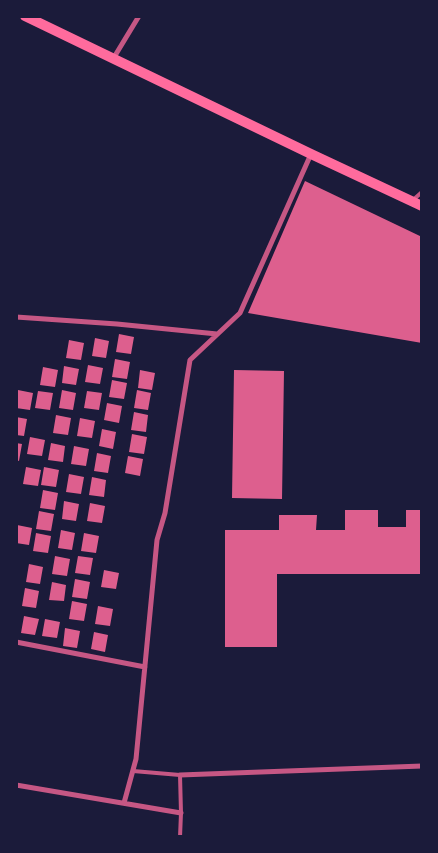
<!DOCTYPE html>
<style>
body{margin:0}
#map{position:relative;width:438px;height:853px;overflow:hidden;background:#1b1b3a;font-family:"Fira Sans",sans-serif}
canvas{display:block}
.frame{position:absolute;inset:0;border:18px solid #1b1b3a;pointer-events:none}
</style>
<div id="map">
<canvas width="438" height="853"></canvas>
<div class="frame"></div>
</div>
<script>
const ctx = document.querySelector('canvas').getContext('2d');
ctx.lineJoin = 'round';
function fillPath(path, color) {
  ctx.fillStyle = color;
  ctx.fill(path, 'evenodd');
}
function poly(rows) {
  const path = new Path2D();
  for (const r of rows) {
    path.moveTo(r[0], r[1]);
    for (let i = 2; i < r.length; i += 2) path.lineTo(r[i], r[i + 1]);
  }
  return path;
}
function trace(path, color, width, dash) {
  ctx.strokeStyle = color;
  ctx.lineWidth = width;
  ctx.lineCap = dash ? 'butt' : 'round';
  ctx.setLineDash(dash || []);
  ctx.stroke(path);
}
fillPath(poly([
 [305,181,422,237,422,343,248,313],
 [119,334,134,337,131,354,116,352],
 [95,338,109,341,106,358,92,356],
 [69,340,84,343,81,360,66,358],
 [115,359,130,362,127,379,112,377],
 [88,365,103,368,100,384,85,382],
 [64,366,79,369,76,385,62,383],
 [43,367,58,370,55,387,40,385],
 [140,370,155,373,152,390,138,388],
 [234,370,284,371,282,499,232,498],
 [112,380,127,383,124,399,109,397],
 [18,390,33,393,30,410,16,408],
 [62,390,76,393,73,410,59,408],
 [137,390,151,393,148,410,134,408],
 [38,391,53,393,50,410,35,408],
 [87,391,102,393,99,410,84,408],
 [107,403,122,406,119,423,104,420],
 [134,412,148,415,146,432,131,430],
 [56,415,71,418,68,435,53,433],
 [16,417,27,419,24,436,16,435],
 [80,418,95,421,92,438,77,436],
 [102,429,116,432,113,449,99,446],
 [132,434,147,437,144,454,129,452],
 [30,437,45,440,42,456,27,454],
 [16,443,22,444,19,461,16,460],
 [51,443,65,446,63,462,48,460],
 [74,446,89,449,86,466,71,464],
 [97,453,111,456,108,473,94,471],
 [128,456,143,459,140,476,125,473],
 [26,467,41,470,38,486,23,484],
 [44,467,59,470,56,487,41,485],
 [69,474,84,477,81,494,66,492],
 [92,477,106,480,104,497,89,495],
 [43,490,58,493,55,510,40,508],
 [64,501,79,504,76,521,62,519],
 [90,503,105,506,102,523,87,521],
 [345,510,378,510,378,527,406,527,406,510,422,510,422,574,277,574,277,647,225,647,225,530,279,530,279,515,317,515,316,530,345,530],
 [39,511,54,514,51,531,36,529],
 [17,525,32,528,29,545,16,543],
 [61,530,75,533,72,550,58,548],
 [36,533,51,536,48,553,33,551],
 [84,533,99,536,96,553,81,551],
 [55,556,70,559,67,576,52,574],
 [78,556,93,558,90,575,75,573],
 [29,564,43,567,40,584,26,582],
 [104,570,119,573,116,589,101,587],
 [75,579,90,582,87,599,72,597],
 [52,582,66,585,64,601,49,600],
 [25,588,39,591,36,608,22,606],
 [72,601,87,604,84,621,69,619],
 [98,606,113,609,110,626,95,624],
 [24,616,39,619,35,635,21,633],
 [45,619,60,622,57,638,42,636],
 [65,628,80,631,77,648,63,646],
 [94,632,108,635,105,652,91,649]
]), '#dd5f8e');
trace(poly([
 [413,200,422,192],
 [133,771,180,775,181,813,180,837]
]), '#c65784', 4);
trace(poly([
 [113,59,139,16],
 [16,317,117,324,217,334],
 [16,642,145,667],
 [180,775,422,766],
 [16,785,181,813],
 [124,803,136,759,157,540,165,513,190,360,240,313,311,154]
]), '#c65784', 5);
trace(poly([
 [25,16,311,154,422,206]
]), '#ff6b9d', 10);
</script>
